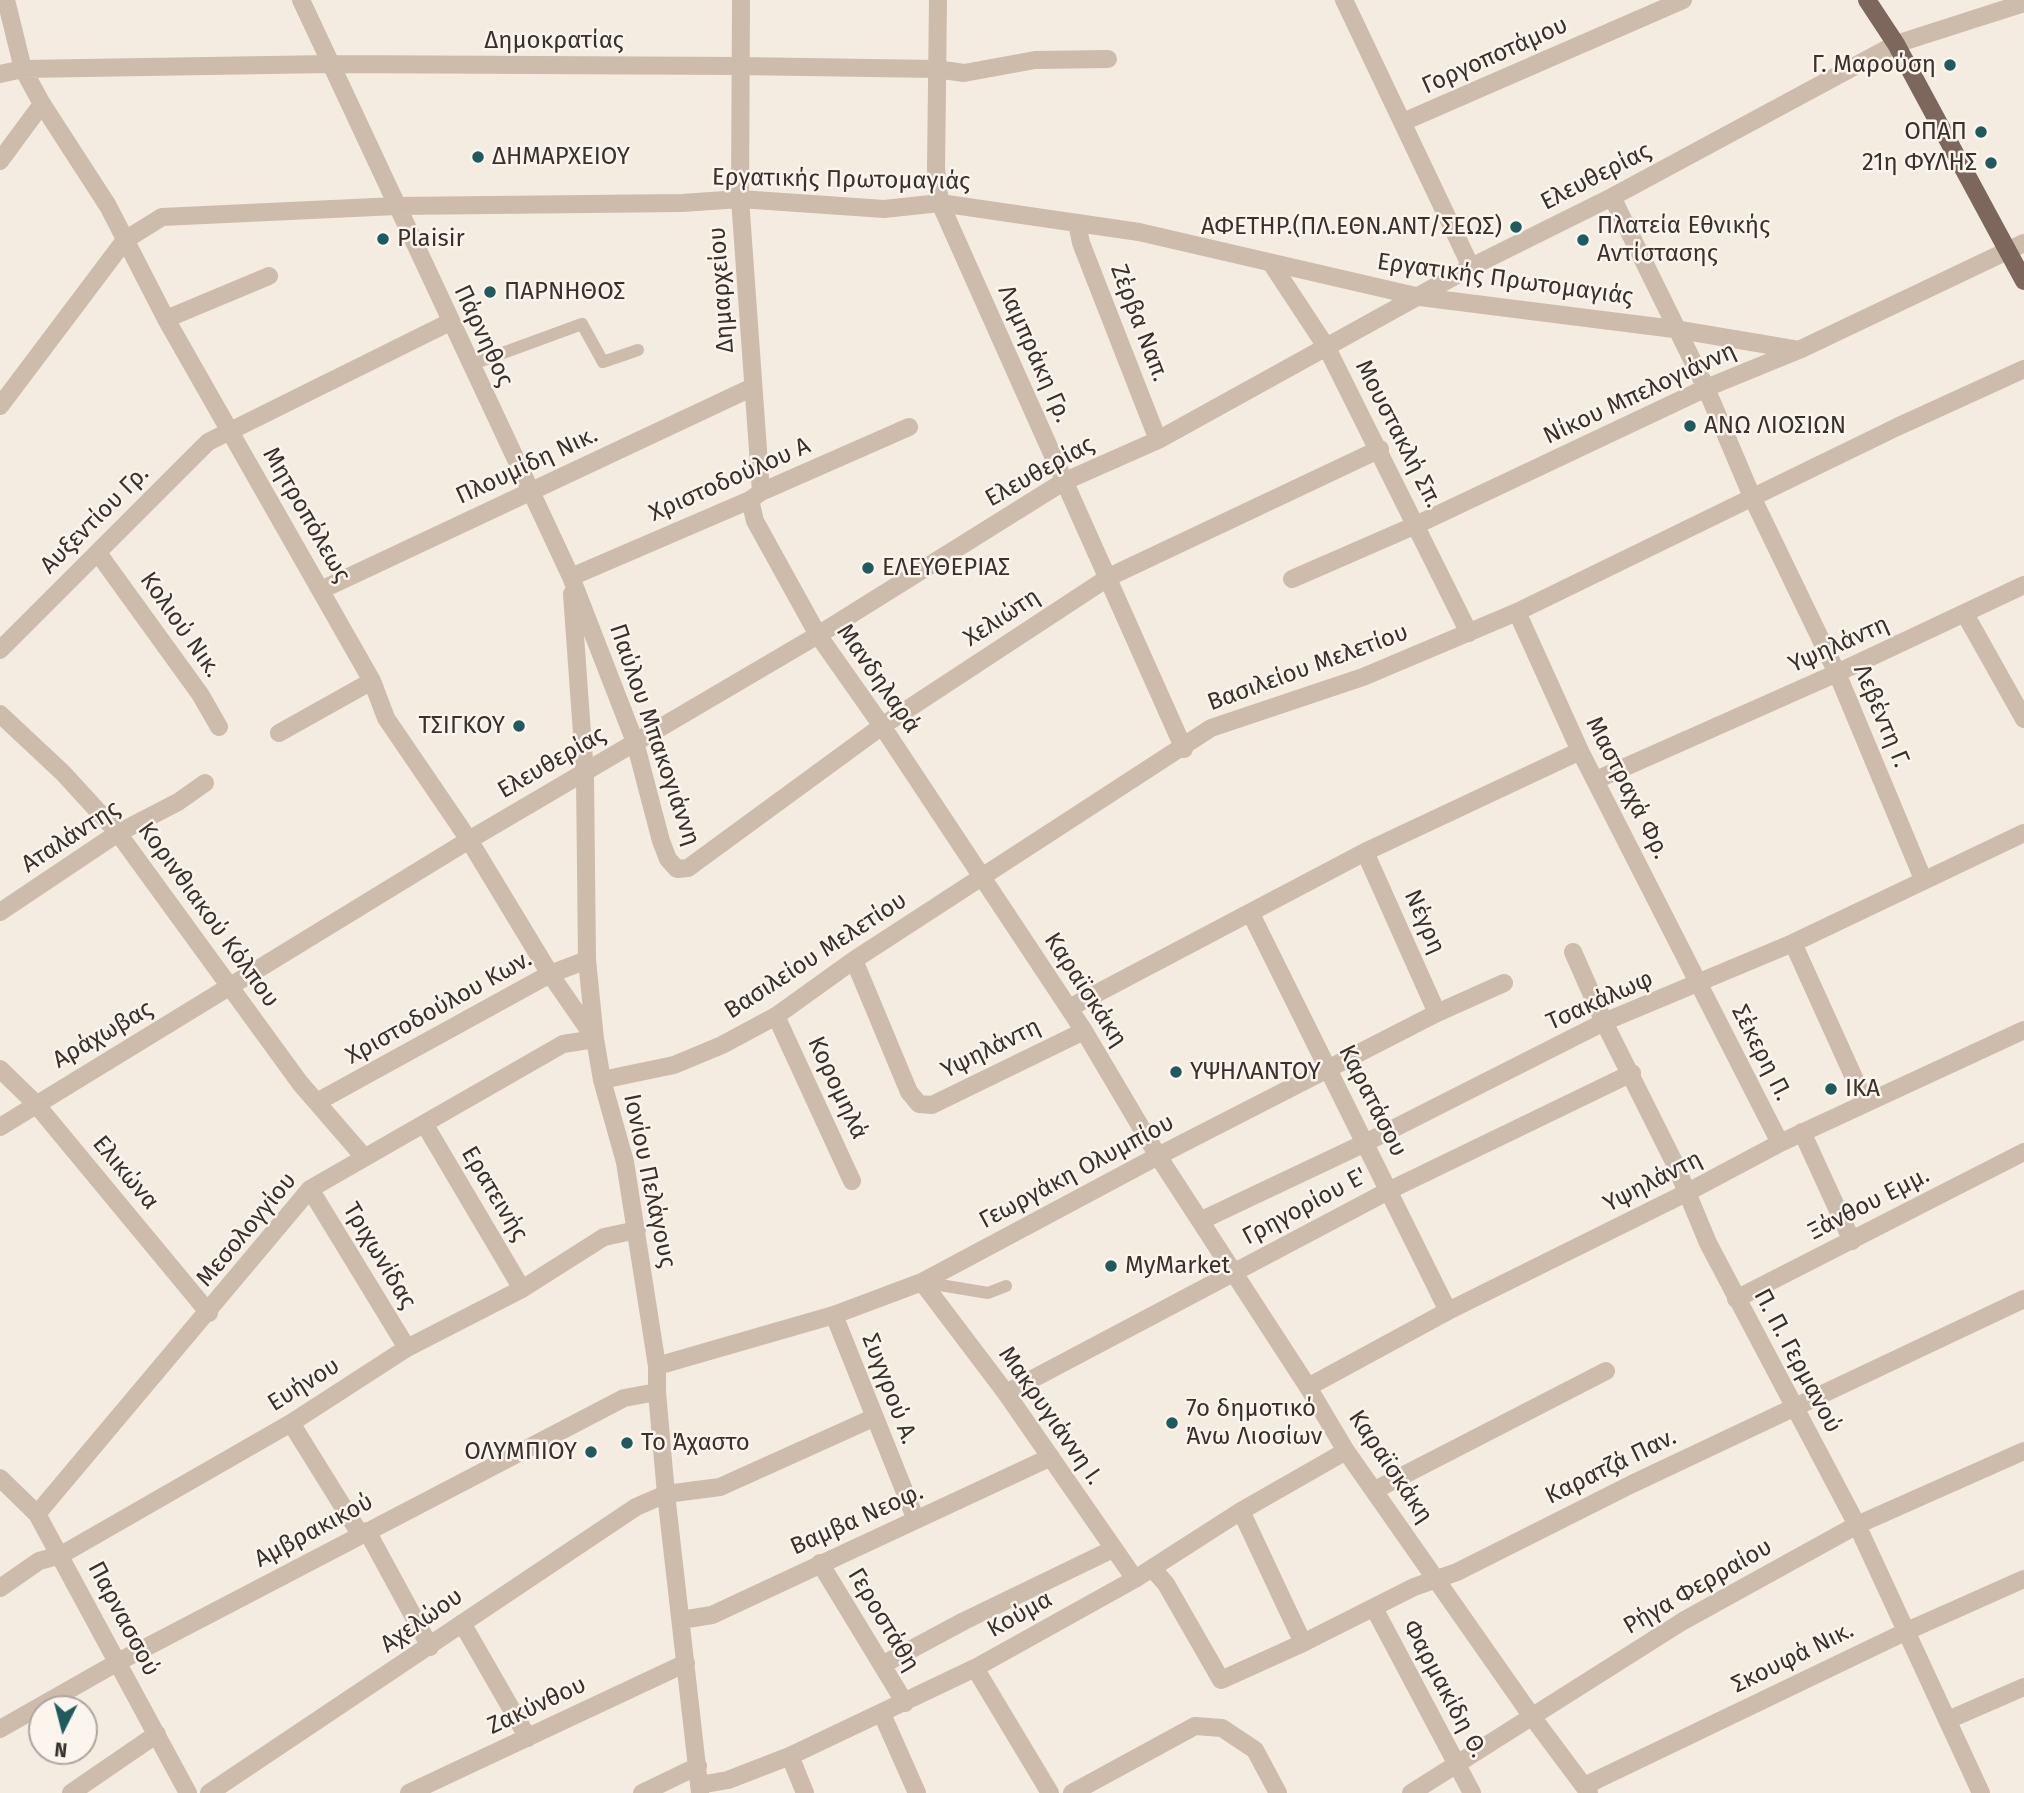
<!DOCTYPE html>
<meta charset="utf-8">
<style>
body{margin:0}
#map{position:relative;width:2024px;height:1793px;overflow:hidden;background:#f4ebe1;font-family:"Fira Sans",sans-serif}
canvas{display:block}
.north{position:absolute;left:28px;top:1695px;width:70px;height:70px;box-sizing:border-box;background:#fbf5ee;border:2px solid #aea6a0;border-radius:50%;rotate:186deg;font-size:19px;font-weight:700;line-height:28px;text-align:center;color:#3b302b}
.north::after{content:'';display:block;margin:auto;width:24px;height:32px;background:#1f5a5e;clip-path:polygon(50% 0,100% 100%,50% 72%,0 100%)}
</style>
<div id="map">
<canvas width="2024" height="1793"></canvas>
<div class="north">N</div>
</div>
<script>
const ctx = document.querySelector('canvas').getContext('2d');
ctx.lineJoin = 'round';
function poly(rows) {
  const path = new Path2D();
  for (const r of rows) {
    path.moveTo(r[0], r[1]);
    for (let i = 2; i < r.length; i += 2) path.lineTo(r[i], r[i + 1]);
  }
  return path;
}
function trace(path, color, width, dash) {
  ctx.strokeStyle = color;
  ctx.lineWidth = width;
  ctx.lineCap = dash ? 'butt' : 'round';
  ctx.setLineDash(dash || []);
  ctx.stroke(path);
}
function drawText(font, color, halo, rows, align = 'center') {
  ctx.font = font + ' "Fira Sans",sans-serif';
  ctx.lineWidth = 5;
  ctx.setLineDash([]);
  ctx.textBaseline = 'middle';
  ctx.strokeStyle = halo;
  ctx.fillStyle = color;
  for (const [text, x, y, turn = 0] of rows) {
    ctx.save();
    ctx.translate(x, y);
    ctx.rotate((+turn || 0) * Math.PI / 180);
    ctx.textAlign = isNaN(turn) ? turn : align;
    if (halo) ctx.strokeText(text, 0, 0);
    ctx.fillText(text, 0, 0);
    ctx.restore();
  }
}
trace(poly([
 [470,365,582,324,603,362,638,350],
 [922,1282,988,1293,1006,1286]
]), '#cdbbac', 12);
trace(poly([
 [6,0,23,69,42,104,108,206,166,319,372,681,386,718,469,840,550,974,595,1039,563,1044,310,1189,37,1514],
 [301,0,571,577,635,742,661,841,668,859,677,869,688,868,882,726,1109,577,1380,449],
 [741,0,740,199,761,492],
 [938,0,936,169,940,203,1184,749],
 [1344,0,1471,267],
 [0,74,23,69,330,64,739,66,936,69,964,73,1035,60,1108,59],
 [1403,122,1683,0],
 [0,161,42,104],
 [1612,197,1706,388,1753,499,1837,673,1923,879],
 [1077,223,1081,243,1158,440],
 [1271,263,1327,348,1469,633],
 [166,319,269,276],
 [0,406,125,240,162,217,396,206,682,203,740,199,884,209,940,203,1139,232,1420,297,1674,329,1799,350],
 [750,500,755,521,818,635,882,726,1084,1031,1158,1156,1308,1387,1346,1451,1533,1718,1589,1793],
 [98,553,200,694,219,727],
 [571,577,750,500,761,492,909,427],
 [1292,579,1416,525,1706,388,1799,350,2024,243],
 [321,590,753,387],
 [572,594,585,775,587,960,595,1039,602,1080,625,1162,657,1366,657,1392,666,1494,700,1793],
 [1517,612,1580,751,1780,1143],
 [1965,614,2024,719],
 [0,650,208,442,450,322],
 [0,714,63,773,118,833,300,1083,364,1157],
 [279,733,372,681],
 [1596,780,1837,673,2024,585],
 [1365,852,1437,1013],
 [0,912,118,833,178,802,205,783],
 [1251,914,1448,1311],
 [1793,943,1865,1102],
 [1573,952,1604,1022,1676,1166,1708,1243,1857,1525,1981,1793],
 [854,960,909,1092,919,1104,932,1105,1084,1031],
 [1069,1008,1365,852,1580,751],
 [776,1016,852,1181],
 [0,1069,35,1103,209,1313],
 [602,1080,674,1065,722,1045,776,1016,854,960,1211,728,1363,677,1517,612,1897,427,2024,369],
 [317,1102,550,974,587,960],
 [425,1125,522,1289],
 [0,1127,469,840,818,635,1063,482,1158,440,1471,267,1612,197,1896,44,2024,3],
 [1802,1132,1852,1241],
 [310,1189,407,1348],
 [1200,1221,1365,1143,1604,1022,1793,943,2024,833],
 [922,1282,1006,1393,1135,1579],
 [1736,1299,2024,1152],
 [834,1315,916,1520],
 [657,1366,834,1315,922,1282,1158,1156,1437,1013,1504,983],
 [1308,1387,1448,1311,1686,1193,1780,1143,2024,1030],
 [1006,1393,1390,1190,1632,1073],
 [291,1423,360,1534],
 [0,1478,37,1514,188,1793],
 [1375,1490,1606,1371],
 [1241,1511,1303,1643],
 [367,1531,430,1647],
 [820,1563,905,1703],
 [1152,1568,1166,1584,1221,1680,1303,1643,1414,1587,1457,1572,1632,1484,2024,1299],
 [0,1588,39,1561,61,1555,291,1423,407,1348,522,1289,604,1237,637,1230],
 [1374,1608,1472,1793],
 [681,1620,712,1615,1051,1457],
 [462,1623,528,1738],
 [882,1665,964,1621,1113,1549],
 [975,1668,1050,1793],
 [882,1714,917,1793],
 [1948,1720,2024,1687],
 [0,1729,118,1662,624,1398,657,1392],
 [790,1756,805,1793],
 [699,1785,728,1780,790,1756,975,1668,1135,1579,1241,1511,1346,1451],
 [1584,1786,1907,1631,2024,1579],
 [71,1793,157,1734],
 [209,1793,636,1507,666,1494,720,1487,873,1418],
 [409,1793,686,1663],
 [642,1793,698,1766],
 [1072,1793,1195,1726,1222,1728,1255,1750,1278,1793],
 [1411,1793,1683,1621,1857,1525,2024,1451]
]), '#cdbbac', 18);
trace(poly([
 [1867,0,1896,44,2024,281]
]), '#7d675c', 18);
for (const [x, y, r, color] of [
 [1950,65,7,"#1f5a5e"],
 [1981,132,7,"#1f5a5e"],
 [478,157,7,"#1f5a5e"],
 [1991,163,7,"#1f5a5e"],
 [1516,227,7,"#1f5a5e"],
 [383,239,7,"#1f5a5e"],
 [1583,240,7,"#1f5a5e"],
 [490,292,7,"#1f5a5e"],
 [1690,426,7,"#1f5a5e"],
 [868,568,7,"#1f5a5e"],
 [519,726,7,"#1f5a5e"],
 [1176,1072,7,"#1f5a5e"],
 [1831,1089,7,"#1f5a5e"],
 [1111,1266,7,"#1f5a5e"],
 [1172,1423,7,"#1f5a5e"],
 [627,1443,7,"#1f5a5e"],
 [591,1452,7,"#1f5a5e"]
]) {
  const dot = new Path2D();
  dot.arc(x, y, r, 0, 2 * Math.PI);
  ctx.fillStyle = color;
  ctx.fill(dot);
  trace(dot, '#fbf5ee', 2.5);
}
drawText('24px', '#3b302b', '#fbf5ee', [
 ["Δημοκρατίας",554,41],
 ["Γοργοποτάμου",1495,56,-24],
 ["Ελευθερίας",1596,177,-27],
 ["Εργατικής Πρωτομαγιάς",841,180,1],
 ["Εργατικής Πρωτομαγιάς",1505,280,8],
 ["Δημαρχείου",722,290,-94],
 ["Ζέρβα Ναπ.",1139,323,69],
 ["Πάρνηθος",483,336,65],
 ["Λαμπράκη Γρ.",1034,354,66],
 ["Νίκου Μπελογιάννη",1640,394,-25],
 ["Μουστακλή Σπ.",1398,434,63],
 ["Πλουμίδη Νικ.",527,466,-25],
 ["Ελευθερίας",1040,472,-29],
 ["Χριστοδούλου Α",730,480,-24],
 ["Μητροπόλεως",306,515,60],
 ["Αυξεντίου Γρ.",95,520,-45],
 ["Χελιώτη",1002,618,-33],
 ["Κολιού Νικ.",180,625,55],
 ["Υψηλάντη",1839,645,-24],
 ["Βασιλείου Μελετίου",1308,668,-20],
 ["Μανδηλαρά",878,679,55],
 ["Λεβέντη Γ.",1881,716,67],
 ["Παύλου Μπακογιάννη",654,735,71],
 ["Ελευθερίας",552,763,-30],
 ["Μαστραχά Φρ.",1627,788,63],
 ["Αταλάντης",71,837,-33],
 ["Κορινθιακού Κόλπου",208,915,54],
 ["Νέγρη",1424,922,66],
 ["Βασιλείου Μελετίου",816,956,-33],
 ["Καραϊσκάκη",1085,990,57],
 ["Τσακάλωφ",1600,1001,-24],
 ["Χριστοδούλου Κων.",439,1008,-29],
 ["Αράχωβας",103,1035,-30],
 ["Υψηλάντη",991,1049,-26],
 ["Σέκερη Π.",1761,1053,63],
 ["Κορομηλά",837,1088,65],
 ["Καρατάσου",1372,1101,63],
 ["Γεωργάκη Ολυμπίου",1077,1172,-28],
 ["Ελικώνα",125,1173,50],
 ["Ιονίου Πελάγους",649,1181,78],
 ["Υψηλάντη",1653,1182,-27],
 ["Ερατεινής",494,1194,59],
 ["Ξάνθου Εμμ.",1869,1204,-27],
 ["Γρηγορίου Ε'",1305,1207,-28],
 ["Μεσολογγίου",247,1230,-50],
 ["Τριχωνίδας",379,1256,59],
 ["Π. Π. Γερμανού",1797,1361,62],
 ["Ευήνου",304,1385,-32],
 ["Συγγρού Α.",889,1389,69],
 ["Μακρυγιάννη Ι.",1050,1416,55],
 ["Καραϊσκάκη",1390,1467,56],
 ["Καρατζά Παν.",1611,1467,-26],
 ["Βαμβα Νεοφ.",857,1520,-24],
 ["Αμβρακικού",314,1531,-28],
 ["Ρήγα Φερραίου",1698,1587,-30],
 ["Κούμα",1020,1615,-29],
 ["Παρνασσού",123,1619,62],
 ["Γεροστάθη",883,1620,59],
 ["Αχελώου",422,1621,-35],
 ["Σκουφά Νικ.",1793,1658,-26],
 ["Φαρμακίδη Θ.",1444,1689,62],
 ["Ζακύνθου",537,1706,-25]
]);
drawText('24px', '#3b302b', '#fbf5ee', [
 ["Γ. Μαρούση",1936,65,"right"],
 ["ΟΠΑΠ",1967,132,"right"],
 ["ΔΗΜΑΡΧΕΙΟΥ",492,157],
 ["21η ΦΥΛΗΣ",1977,163,"right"],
 ["Πλατεία Εθνικής",1597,226],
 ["Αντίστασης",1597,254],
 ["ΑΦΕΤΗΡ.(ΠΛ.ΕΘΝ.ΑΝΤ/ΣΕΩΣ)",1502,227,"right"],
 ["Plaisir",397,239],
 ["ΠΑΡΝΗΘΟΣ",504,292],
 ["ΑΝΩ ΛΙΟΣΙΩΝ",1704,426],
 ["ΕΛΕΥΘΕΡΙΑΣ",882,568],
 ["ΤΣΙΓΚΟΥ",505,726,"right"],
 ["ΥΨΗΛΑΝΤΟΥ",1190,1072],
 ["ΙΚΑ",1845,1089],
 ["MyMarket",1125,1266],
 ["7ο δημοτικό",1186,1409],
 ["Άνω Λιοσίων",1186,1437],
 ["Το Άχαστο",641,1443],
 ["ΟΛΥΜΠΙΟΥ",577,1452,"right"]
], 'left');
</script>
